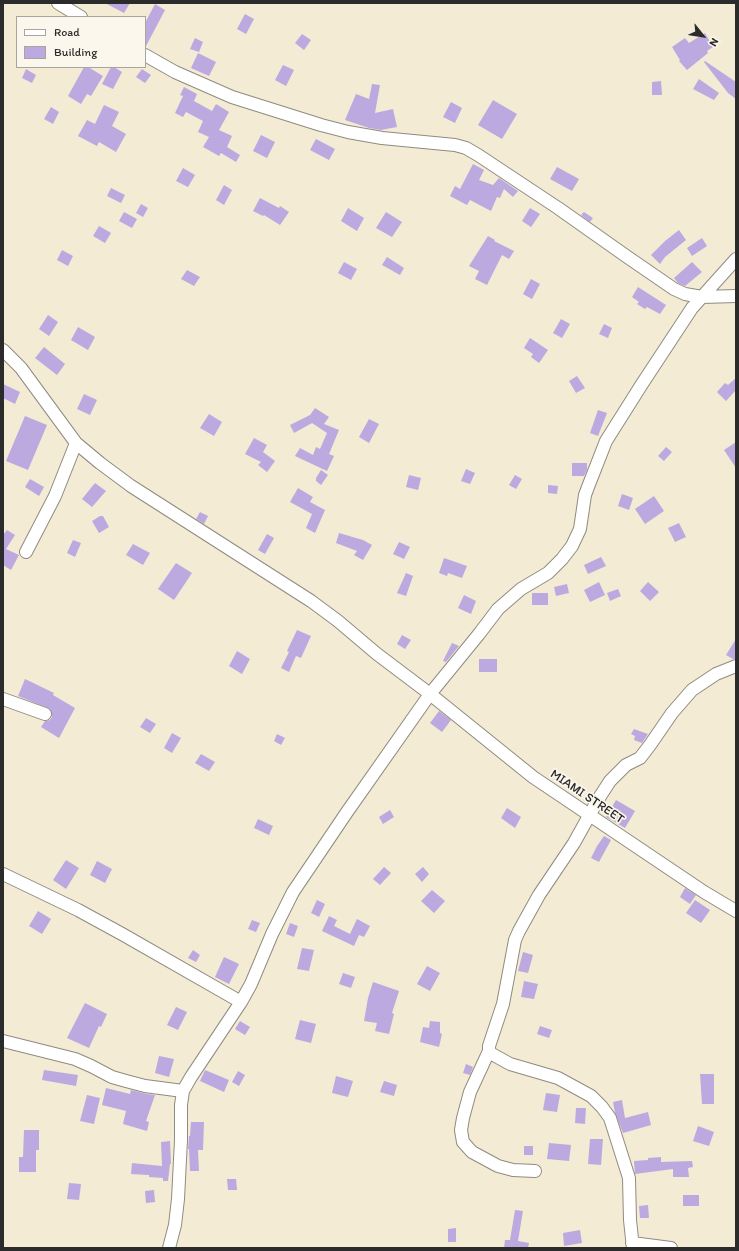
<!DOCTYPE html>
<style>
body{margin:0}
#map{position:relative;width:739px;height:1251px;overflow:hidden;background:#f3ebd4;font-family:Itim,sans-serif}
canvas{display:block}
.frame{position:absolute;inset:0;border:4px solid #2b2b2b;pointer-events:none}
.legend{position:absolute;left:16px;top:16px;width:130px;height:52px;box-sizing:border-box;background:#fbf7ec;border:1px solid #a8a59f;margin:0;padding:5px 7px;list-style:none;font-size:12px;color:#2b2b2b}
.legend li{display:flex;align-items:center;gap:8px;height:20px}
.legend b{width:20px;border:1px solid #a8a59f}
.north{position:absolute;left:683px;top:16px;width:40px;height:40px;-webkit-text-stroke:3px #fbf7ec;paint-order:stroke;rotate:120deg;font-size:11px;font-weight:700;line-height:16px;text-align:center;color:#2b2b2b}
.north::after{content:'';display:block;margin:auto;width:14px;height:18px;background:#2b2b2b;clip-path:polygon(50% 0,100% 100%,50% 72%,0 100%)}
</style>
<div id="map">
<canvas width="739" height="1251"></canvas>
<div class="frame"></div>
<ul class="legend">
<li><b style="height:5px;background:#fff"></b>Road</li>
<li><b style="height:11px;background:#bca9e0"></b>Building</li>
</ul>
<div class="north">N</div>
</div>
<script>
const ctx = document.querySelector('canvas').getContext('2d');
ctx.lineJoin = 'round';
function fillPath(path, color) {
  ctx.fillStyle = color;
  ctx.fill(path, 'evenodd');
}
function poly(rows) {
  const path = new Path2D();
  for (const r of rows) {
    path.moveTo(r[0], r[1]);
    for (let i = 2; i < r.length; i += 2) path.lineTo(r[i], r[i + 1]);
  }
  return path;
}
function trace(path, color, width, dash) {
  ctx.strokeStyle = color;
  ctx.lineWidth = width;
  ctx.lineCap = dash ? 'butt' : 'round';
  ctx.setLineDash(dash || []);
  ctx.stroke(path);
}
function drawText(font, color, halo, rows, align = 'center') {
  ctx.font = font + ' Itim,sans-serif';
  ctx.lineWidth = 3.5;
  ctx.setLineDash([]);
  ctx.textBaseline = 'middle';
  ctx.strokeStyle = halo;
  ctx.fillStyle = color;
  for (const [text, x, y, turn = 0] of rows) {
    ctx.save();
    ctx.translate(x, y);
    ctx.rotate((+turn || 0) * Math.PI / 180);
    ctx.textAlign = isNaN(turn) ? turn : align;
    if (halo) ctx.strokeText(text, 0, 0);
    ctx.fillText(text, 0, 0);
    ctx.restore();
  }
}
fillPath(poly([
 [105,3,130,3,124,13],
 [155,4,165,10,145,48,145,23],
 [245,14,254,19,246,34,237,29],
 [705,33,713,47,707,51,708,53,687,70,679,61,680,60,672,47,685,38,689,43],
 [302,34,311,40,304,50,295,43],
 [195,38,203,42,199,52,190,49],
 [198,53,216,62,209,76,191,68],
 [705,61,736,82,736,99,728,93,704,62],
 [283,65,294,70,286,86,275,80],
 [84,67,88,67,103,76,91,96,87,94,81,104,68,96],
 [111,67,114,67,122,72,113,89,102,84],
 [26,69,36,75,32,83,22,78],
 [142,69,151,75,145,83,136,77],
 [699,79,719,93,714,100,693,89],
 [661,81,662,95,652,95,652,82],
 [372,84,380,85,375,113,393,109,397,127,381,130,369,128,345,120,356,94,369,99],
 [184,87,197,94,194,101,212,111,216,104,229,112,219,130,232,136,227,147,240,155,236,162,221,153,219,156,203,147,209,137,198,132,203,121,186,112,183,117,175,113,183,96,180,95],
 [493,100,517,114,502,139,478,125],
 [451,102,462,108,455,123,443,117],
 [104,105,119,112,112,126,126,134,116,152,99,142,97,146,78,136,87,120,95,124],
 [51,107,59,112,53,124,44,119],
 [261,135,275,142,267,158,253,151],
 [316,139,335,149,329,160,310,150],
 [473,164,484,170,479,180,493,185,499,178,518,191,513,197,504,189,500,198,497,197,491,211,470,200,467,205,450,196,455,186,460,189],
 [557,167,579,179,572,191,550,179],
 [183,168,195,175,188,187,176,181],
 [224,185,232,190,224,205,216,200],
 [111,188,125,195,121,203,107,196],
 [260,198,279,208,280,206,289,212,280,225,264,215,263,216,253,211],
 [141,204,148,208,143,217,136,213],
 [348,208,364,218,357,231,341,221],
 [530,208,540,214,531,227,522,221],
 [124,212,137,219,132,228,119,221],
 [386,212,402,222,392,237,376,228],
 [584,212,593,218,590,222,581,215],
 [99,226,111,233,105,243,93,236],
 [679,230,686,240,665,257,660,264,651,255,665,241],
 [488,236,495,240,494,241,514,251,509,259,502,255,487,285,475,279,479,271,469,266],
 [702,238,707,246,692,256,687,248],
 [62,250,73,256,68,266,57,260],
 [387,257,404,268,400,275,382,265],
 [344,262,357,269,351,280,338,273],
 [692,262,702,272,685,286,678,283,674,278],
 [187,270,200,277,194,286,181,279],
 [531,279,540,284,532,299,523,294],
 [638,287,666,305,660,314,647,307,645,309,637,304,639,302,632,297],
 [48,315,58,322,49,336,39,329],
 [561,319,570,324,562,338,553,333],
 [604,324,612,328,608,338,599,334],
 [78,327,95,337,88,350,71,340],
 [530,338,548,350,539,363,531,357,533,354,524,348],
 [44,347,65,364,57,375,35,358],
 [577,376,585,388,576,393,569,381],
 [736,378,736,390,726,401,717,392,725,383,728,385],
 [3,384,20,392,15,404,3,398],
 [84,394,97,400,90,415,77,409],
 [315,408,329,417,324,424,339,430,329,454,334,456,327,471,295,456,300,448,313,455,316,447,320,449,327,433,312,423,294,433,290,425,310,415],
 [598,410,607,413,598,436,590,433],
 [209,414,222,422,214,436,200,428],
 [25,416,47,425,28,470,6,461],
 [369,419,379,424,369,443,359,437],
 [254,438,267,445,263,452,275,461,267,472,258,465,261,462,245,454],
 [736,442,736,468,724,450],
 [666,447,672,452,664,461,658,456],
 [572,463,587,463,587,470,584,476,572,476],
 [466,469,475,473,470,484,461,481],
 [321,470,328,475,321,485,316,481,316,478],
 [409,475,421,478,418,490,406,487],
 [515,475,522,479,516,489,509,485],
 [30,479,44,487,39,496,25,487],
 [95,483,106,491,92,507,82,499],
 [548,485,558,486,557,494,548,493],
 [298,488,313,497,310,502,325,510,315,533,306,528,312,514,290,502],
 [622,494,633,498,629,510,618,506],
 [654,496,664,511,645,524,635,509],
 [200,512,208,516,204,524,196,519],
 [100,516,103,516,109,527,99,533,92,521],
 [679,523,686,537,675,542,668,528],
 [7,530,15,535,6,549,19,555,11,570,3,565,3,535],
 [339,533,363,540,372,545,363,560,354,555,357,551,336,543],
 [267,534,274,538,265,554,258,550],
 [73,540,81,543,75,557,67,553],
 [399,542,410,547,404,559,393,554],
 [133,544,150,553,143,565,126,555],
 [601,557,606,566,588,574,584,565],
 [444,558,467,566,462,578,448,573,447,576,439,573],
 [176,563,192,573,174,600,158,589],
 [406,573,413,576,406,596,397,593],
 [599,582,605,595,590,602,584,590],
 [648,582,659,592,650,601,640,591],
 [567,584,569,593,556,596,554,587],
 [618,589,621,596,610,601,607,593],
 [532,593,548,593,548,605,532,605],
 [464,595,476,601,471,614,458,608],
 [297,630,311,636,301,658,296,656,289,672,281,668,289,652,287,651],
 [402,635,411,640,405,649,397,644],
 [736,639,736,659,733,659,726,655],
 [452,643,459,646,446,662,443,661],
 [237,651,250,659,242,674,229,666],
 [479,659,497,659,497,672,479,672],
 [25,679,54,693,53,695,75,708,59,738,41,727,45,721,50,720,52,717,52,713,50,709,18,696],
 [439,711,451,720,442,732,430,723],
 [146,718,156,724,150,733,140,727],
 [634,729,648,734,642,743,634,740,635,736,631,734],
 [172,733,181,738,172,753,164,748],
 [277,734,285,738,281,745,274,741],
 [201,754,215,762,209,771,195,763],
 [616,800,635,811,625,828,606,817],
 [507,808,521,817,515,828,501,818],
 [390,810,394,817,383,824,379,817],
 [258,819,273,826,269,835,254,828],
 [604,836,611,840,599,862,591,858,597,846],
 [66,860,79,868,66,889,53,880],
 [97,861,112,869,105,883,90,875],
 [384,867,391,873,380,885,373,879],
 [423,867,429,874,422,882,415,874],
 [685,888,696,895,690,904,680,897],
 [432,890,445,901,434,913,421,901],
 [317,900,325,904,319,917,311,913],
 [695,900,710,910,701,923,686,913],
 [38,911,51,919,42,934,29,926],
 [329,916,337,920,334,926,350,934,357,919,370,926,364,937,359,935,354,946,322,931],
 [252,920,260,923,256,932,248,929],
 [290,923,298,926,294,937,286,934],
 [302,948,314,950,309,971,297,969],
 [193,950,200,955,196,962,188,958],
 [523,952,533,955,528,973,518,971],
 [224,957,239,964,229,984,215,977],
 [427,966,440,973,430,991,417,984],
 [343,973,355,977,351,988,339,984],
 [524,981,538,984,534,999,521,997],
 [373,982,399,991,392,1013,394,1014,389,1034,375,1031,377,1023,364,1021,368,998],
 [85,1003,107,1014,101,1027,99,1026,89,1048,67,1038],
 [176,1007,187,1012,178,1030,167,1025],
 [300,1020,316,1024,311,1043,295,1039],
 [240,1021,250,1027,245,1035,235,1029],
 [430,1021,440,1022,440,1033,442,1034,439,1047,420,1042,423,1027,429,1028],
 [540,1026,552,1030,549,1038,537,1034],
 [159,1056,174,1059,169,1077,155,1073],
 [466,1064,473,1067,470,1075,463,1073],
 [44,1070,78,1075,76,1086,42,1080],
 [205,1070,229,1080,224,1092,200,1081],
 [238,1071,245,1075,239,1086,232,1082],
 [700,1074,714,1074,714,1104,702,1104],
 [336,1076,353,1081,348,1097,332,1093],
 [384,1081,397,1085,394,1096,380,1092],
 [106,1088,130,1094,131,1090,147,1094,155,1095,146,1121,149,1122,147,1131,123,1124,126,1111,102,1105],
 [546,1093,560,1095,557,1112,543,1110],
 [87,1095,100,1098,94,1124,80,1121],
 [622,1100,625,1118,648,1112,651,1125,623,1133,615,1113,613,1102],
 [576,1108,586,1108,585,1124,575,1123],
 [191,1122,204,1122,203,1150,198,1150,199,1171,190,1171,189,1149,188,1149,189,1136,190,1136],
 [698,1126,714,1132,709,1146,693,1141],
 [24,1130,39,1130,39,1150,36,1150,36,1172,19,1172,19,1157,23,1157],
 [590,1139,603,1139,601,1165,588,1164],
 [170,1141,171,1164,170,1164,168,1181,163,1181,163,1178,149,1177,149,1175,131,1174,132,1163,162,1166,161,1142],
 [549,1143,571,1145,569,1161,547,1159],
 [524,1146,533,1146,533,1155,524,1155],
 [661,1157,661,1162,692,1161,693,1167,688,1168,689,1177,673,1177,673,1169,635,1174,634,1161,648,1160,648,1158],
 [227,1179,236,1179,237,1190,228,1190],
 [69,1183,81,1184,79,1200,67,1199],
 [154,1190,155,1202,146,1203,145,1191],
 [683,1195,699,1195,699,1206,683,1206],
 [648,1205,649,1218,640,1218,639,1206],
 [515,1210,523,1211,518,1241,529,1243,528,1248,504,1248,505,1240,510,1240],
 [456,1228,456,1242,448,1242,448,1229],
 [580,1230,582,1243,564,1246,563,1233]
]), '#bca9e0');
const minor = poly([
 [58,3,81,17],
 [145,55,175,72,232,97,321,125,348,132,382,138,455,145,466,148,478,155,558,208,626,256,674,289,685,294,702,297,736,296],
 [3,350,21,368,76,443,100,463,131,486,311,601,338,621,377,654,430,694,533,777,704,892,736,911],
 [26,552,55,496,76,443],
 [3,699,45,714],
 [3,874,78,910,122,934,241,1002],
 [3,1041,75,1059,91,1066,112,1077,126,1081,145,1086,183,1091],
 [489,1051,470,1092,463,1118,461,1130,463,1142,472,1152,498,1166,513,1170,535,1171],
 [632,1243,671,1248],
 [169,1248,175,1225,178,1199,181,1140,181,1105,183,1091,191,1077,241,1002,251,984,272,934,293,892,347,812,430,694,479,634,498,609,521,589,548,573,562,559,572,546,580,529,585,495,588,487,606,441,642,384,692,308,736,259],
 [633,1248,630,1220,629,1178,610,1118,602,1107,591,1096,558,1078,510,1064,492,1054,489,1051,489,1046,503,1004,515,940,519,931,539,895,574,843,599,798,610,781,626,765,640,758,650,745,672,713,692,690,716,674,736,666]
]);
trace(minor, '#8f8b80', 14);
trace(minor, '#fff', 12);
drawText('13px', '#2b2b2b', '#fbf7ec', [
 ["MIAMI STREET",587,797,34]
]);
</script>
